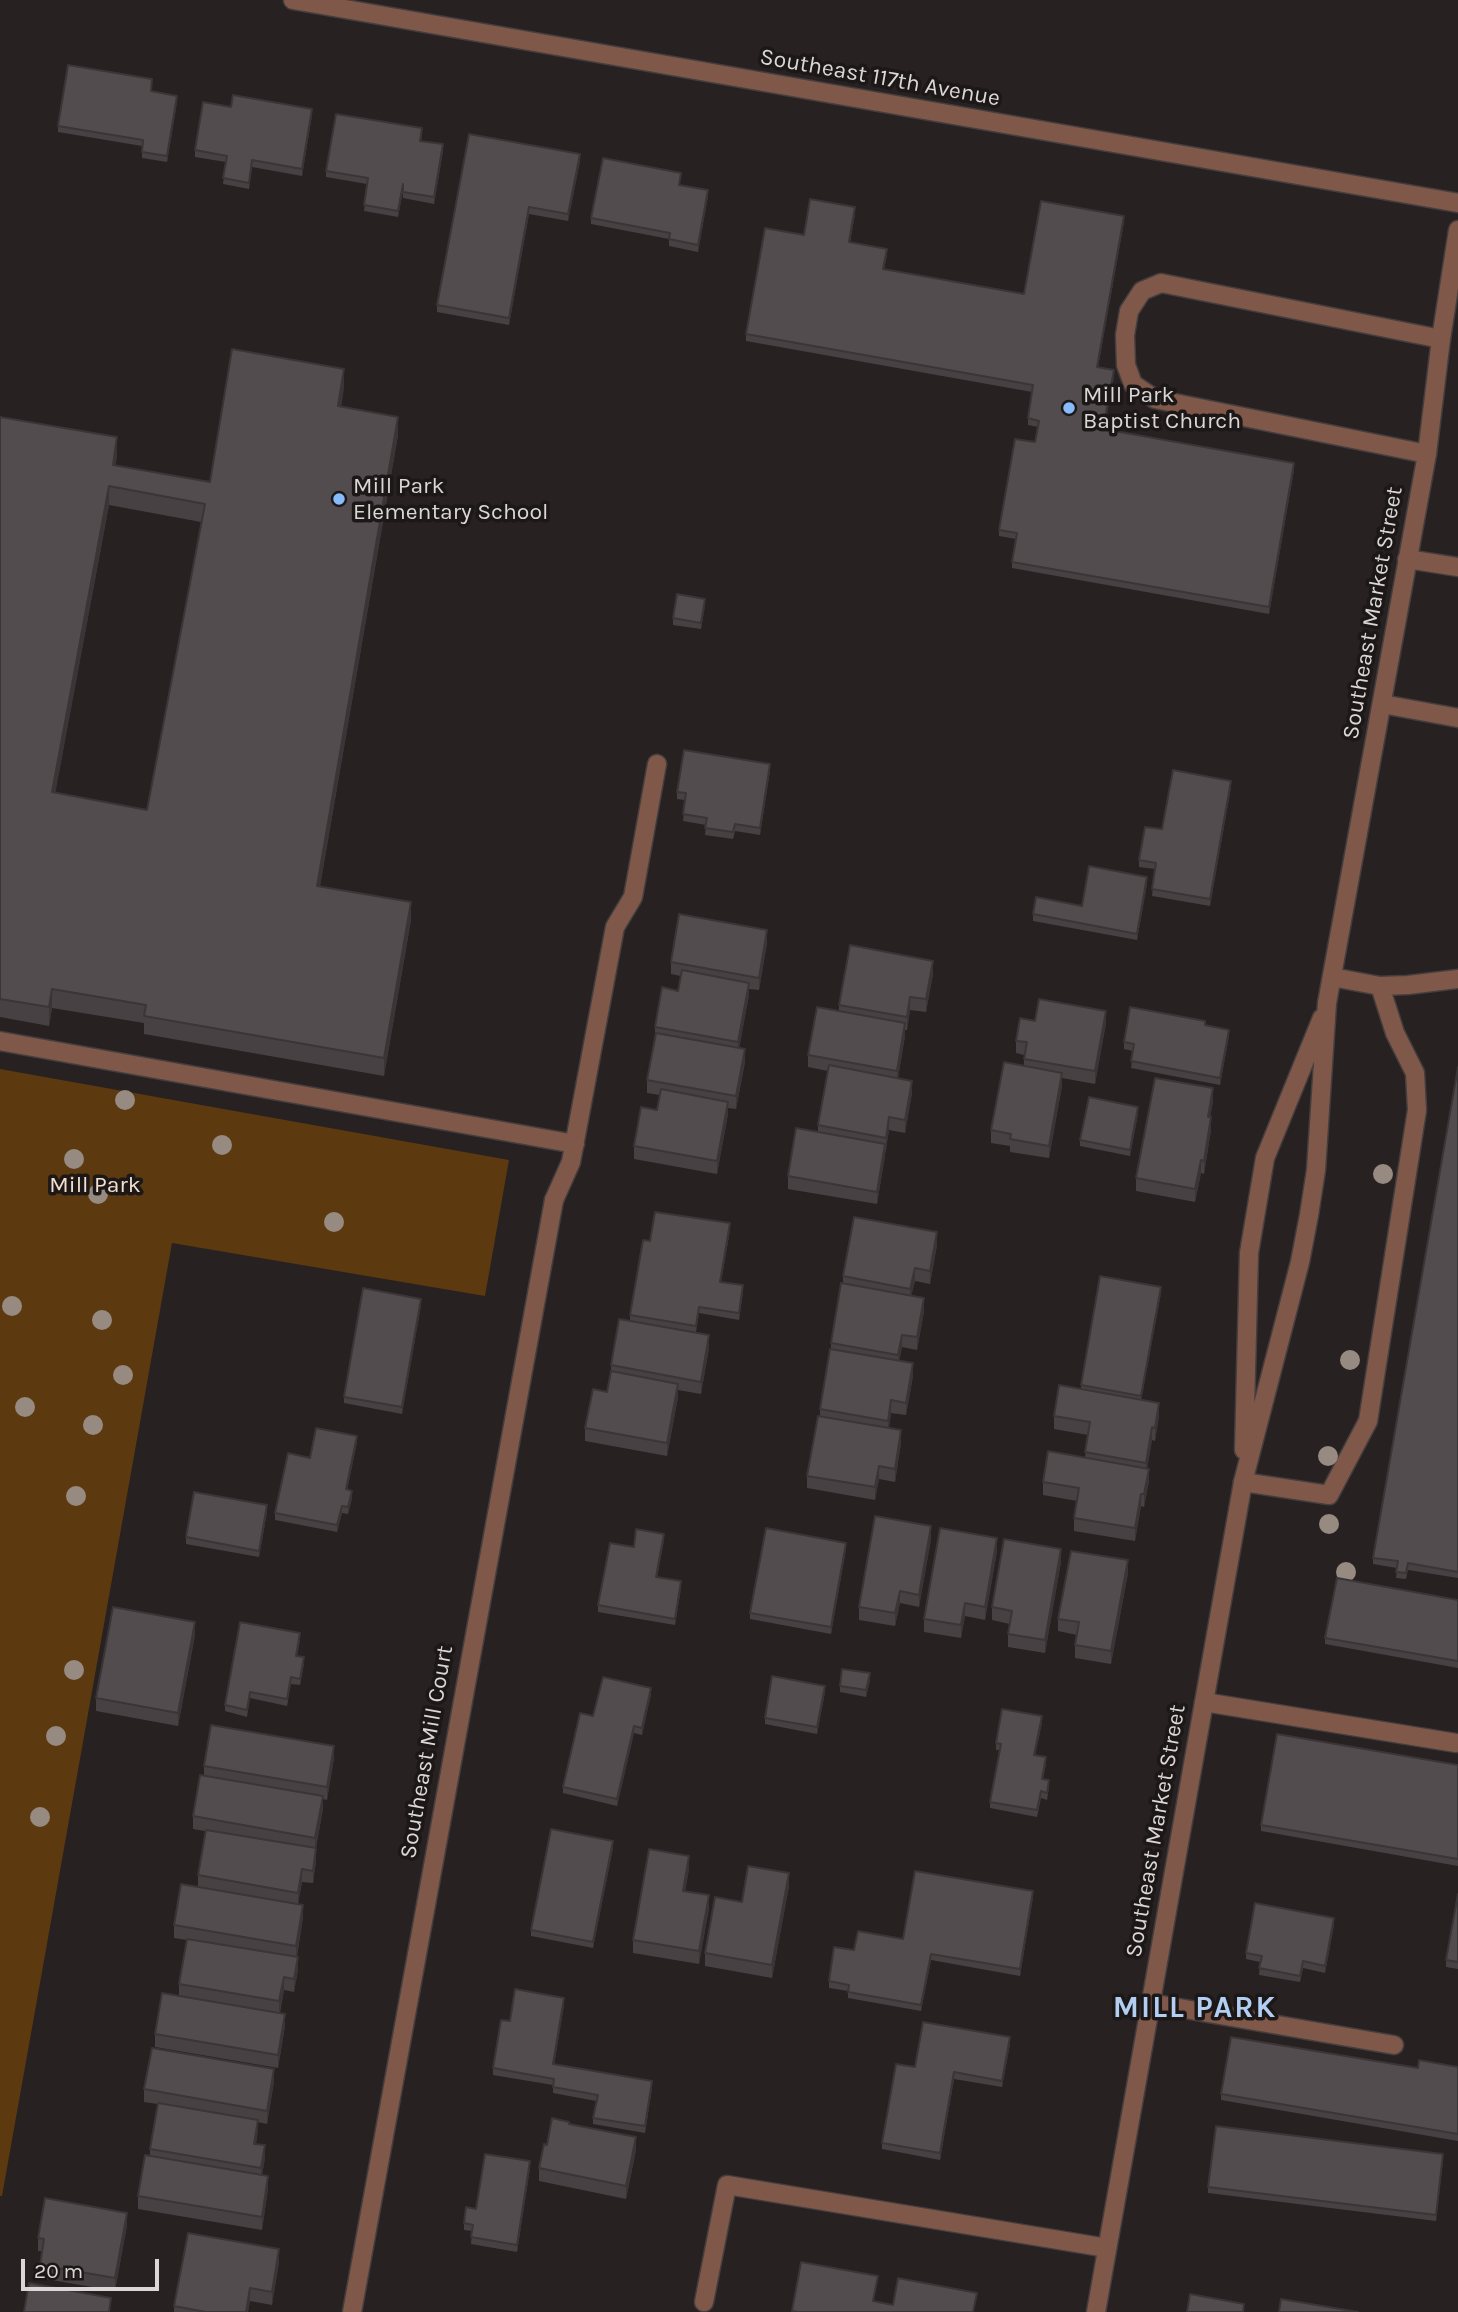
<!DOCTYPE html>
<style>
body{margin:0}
#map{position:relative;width:1458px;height:2312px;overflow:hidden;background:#272121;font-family:Karla,sans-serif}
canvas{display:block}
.scale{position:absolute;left:21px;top:2259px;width:138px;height:32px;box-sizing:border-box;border:4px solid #dbd7d7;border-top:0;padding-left:9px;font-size:21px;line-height:24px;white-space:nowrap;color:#dbd7d7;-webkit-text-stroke:5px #1d1818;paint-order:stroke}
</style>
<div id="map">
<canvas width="1458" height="2312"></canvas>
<div class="scale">20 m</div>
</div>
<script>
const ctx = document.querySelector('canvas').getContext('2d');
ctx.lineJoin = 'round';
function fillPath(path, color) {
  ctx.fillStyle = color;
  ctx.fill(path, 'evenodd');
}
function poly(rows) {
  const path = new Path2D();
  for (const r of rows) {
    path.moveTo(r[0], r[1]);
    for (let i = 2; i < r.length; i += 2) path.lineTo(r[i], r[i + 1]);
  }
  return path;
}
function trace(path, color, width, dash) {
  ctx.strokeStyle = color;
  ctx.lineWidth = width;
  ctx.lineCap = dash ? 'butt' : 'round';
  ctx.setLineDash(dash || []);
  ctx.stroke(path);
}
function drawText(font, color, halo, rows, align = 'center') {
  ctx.font = font + ' Karla,sans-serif';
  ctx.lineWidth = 7;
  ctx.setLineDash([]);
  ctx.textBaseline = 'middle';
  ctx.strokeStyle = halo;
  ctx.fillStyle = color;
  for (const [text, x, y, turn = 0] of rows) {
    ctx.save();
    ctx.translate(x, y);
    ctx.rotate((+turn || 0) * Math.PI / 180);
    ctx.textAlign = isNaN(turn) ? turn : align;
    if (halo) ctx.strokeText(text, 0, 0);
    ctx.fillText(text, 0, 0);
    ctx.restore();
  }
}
fillPath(poly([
 [0,1069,509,1160,485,1296,172,1243,2,2196,0,2196]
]), '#5c390f');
const service = poly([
 [1427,454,1155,399,1133,384,1126,365,1125,335,1129,311,1142,291,1161,283,1441,339],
 [1407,559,1458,567],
 [1382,704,1458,718],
 [1332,977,1380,986,1408,985,1458,979],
 [0,1041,575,1144],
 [554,1200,571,1162,615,927,633,897,657,764],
 [1243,1482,1329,1495,1368,1421,1417,1110,1415,1073,1395,1033,1380,986],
 [1204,1702,1456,1743],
 [1150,2003,1394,2045],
 [704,2302,727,2185,1107,2248]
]);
const minor = poly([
 [352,2312,554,1200]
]);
const tertiary = poly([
 [293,0,1458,203],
 [1244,1450,1249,1253,1265,1158,1322,1018],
 [1096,2312,1243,1482,1300,1262,1309,1215,1316,1170,1327,1003,1427,454,1441,339,1458,230]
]);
trace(service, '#443e3e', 21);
trace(minor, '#443e3e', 21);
trace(tertiary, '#443e3e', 21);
trace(service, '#805849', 18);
trace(minor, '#805849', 18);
trace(tertiary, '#805849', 18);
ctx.fillStyle = '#978a80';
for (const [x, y] of [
 [125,1100],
 [222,1145],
 [74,1159],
 [1383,1174],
 [98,1194],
 [334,1222],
 [12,1306],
 [102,1320],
 [1350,1360],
 [123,1375],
 [25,1407],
 [93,1425],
 [1328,1456],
 [76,1496],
 [1329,1524],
 [1346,1572],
 [74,1670],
 [56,1736],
 [40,1817]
]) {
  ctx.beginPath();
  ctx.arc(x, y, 10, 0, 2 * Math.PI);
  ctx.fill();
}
fillPath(poly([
 [152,91,177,102,167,162,142,158,142,146,58,132,58,126],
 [231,107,312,115,302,176,252,167,249,189,223,184,226,162,195,157,195,150],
 [469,134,580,161,568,221,529,214,509,325,437,312,437,305],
 [422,135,421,141,443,151,434,204,403,198,403,191,398,217,364,211,367,184,326,177,326,171],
 [680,185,708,196,698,252,669,246,669,239,591,224,591,218],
 [855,214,850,242,887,255,884,270,1024,294,1124,222,1098,367,1114,377,1104,429,1294,470,1269,614,1012,568,1012,562,1016,539,999,536,999,530,1035,442,1038,427,1028,425,1028,418,1032,392,746,341,746,334,804,235],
 [344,387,341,407,398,435,320,886,411,920,384,1076,144,1034,144,1023,52,1008,49,1026,0,1017,0,417,117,456,115,465,210,482],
 [109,505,201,522,147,810,55,793],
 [705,605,701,629,673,625,673,618],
 [770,770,760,835,735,831,733,839,705,835,706,825,683,821,685,800,677,799,677,792],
 [1231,787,1210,906,1152,896,1155,869,1139,867,1139,860,1162,829],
 [1147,884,1137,940,1033,921,1033,914,1082,906],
 [767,943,759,990,749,989,749,995,739,1048,745,1062,736,1109,728,1108,728,1114,717,1174,634,1159,634,1146,657,1110,660,1095,647,1093,647,1080,655,1035,655,1027,678,991,681,976,671,974,671,962],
 [933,974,926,1012,910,1010,907,1030,905,1030,905,1036,898,1078,912,1093,905,1133,889,1130,877,1204,788,1189,788,1176,818,1132,818,1125,828,1071,808,1067,808,1055,839,1011,839,1005],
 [1035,1021,1106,1023,1095,1084,1062,1078,1062,1086,1049,1158,1010,1152,1010,1146,991,1143,991,1130,1024,1066,1024,1055,1016,1053,1016,1041],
 [1205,1025,1229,1036,1220,1085,1131,1068,1133,1051,1124,1049,1124,1042],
 [1458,1067,1458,1578,1408,1570,1406,1579,1396,1578,1397,1568,1373,1564,1373,1558],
 [1213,1101,1210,1117,1211,1130,1204,1174,1201,1173,1195,1202,1136,1191,1136,1178],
 [1138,1114,1130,1156,1080,1146,1080,1140],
 [730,1230,721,1282,743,1292,739,1320,699,1313,696,1332,664,1327,709,1348,701,1394,678,1390,678,1397,667,1456,585,1441,585,1428,607,1392,611,1373,611,1365,630,1321,630,1315,650,1241],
 [937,1245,930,1284,915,1281,911,1296,924,1311,917,1350,902,1347,899,1361,913,1376,906,1415,891,1413,889,1428,901,1443,895,1482,879,1479,875,1500,807,1488,807,1476,820,1416,820,1409,831,1349,831,1343,843,1283,843,1276],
 [1161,1293,1141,1400,1159,1416,1155,1441,1152,1440,1147,1468,1149,1481,1144,1507,1141,1506,1135,1541,1074,1531,1074,1518,1077,1501,1043,1495,1043,1482,1085,1457,1088,1435,1054,1429,1054,1416,1081,1389,1081,1385],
 [421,1305,402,1414,344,1403,344,1397],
 [357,1442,347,1490,352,1498,348,1514,342,1513,337,1532,275,1520,275,1513,310,1458],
 [267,1512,259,1557,186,1544,186,1537],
 [931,1539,919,1607,900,1603,895,1626,859,1620,859,1607],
 [664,1540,657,1578,681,1588,675,1625,598,1612,598,1605,634,1547],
 [846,1549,831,1634,750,1619,750,1613],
 [997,1551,985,1620,965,1616,961,1638,924,1632,924,1619],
 [1061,1562,1045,1653,1008,1647,1008,1634,1010,1624,992,1620,992,1607],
 [1128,1573,1111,1664,1075,1658,1075,1645,1077,1635,1058,1631,1058,1619],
 [1458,1600,1458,1668,1325,1644,1325,1638],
 [195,1635,178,1726,96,1711,96,1698],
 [300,1640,297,1656,304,1664,300,1685,291,1684,287,1706,250,1698,247,1717,225,1711,225,1705],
 [870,1680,866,1697,840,1692,840,1686],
 [825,1692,817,1734,765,1724,765,1718],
 [651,1694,642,1735,634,1733,617,1806,563,1793,563,1787,593,1716],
 [1042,1723,1035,1755,1046,1764,1043,1779,1049,1787,1047,1800,1041,1798,1037,1817,990,1808,990,1802,1000,1750,996,1750,996,1743],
 [334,1758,327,1800,323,1799,323,1809,316,1848,316,1861,313,1883,302,1882,298,1904,303,1917,297,1957,298,1970,294,1992,284,1990,280,2013,285,2026,278,2068,155,2047,155,2034,179,1995,179,1984,187,1940,174,1938,174,1925,198,1886,198,1875,205,1831,193,1829,193,1816,204,1776,204,1766],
 [1458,1765,1458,1866,1261,1831,1261,1825],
 [613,1848,593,1948,531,1936,531,1930],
 [689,1869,685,1891,709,1908,699,1964,633,1953,633,1940],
 [789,1886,772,1978,705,1966,705,1953,742,1902],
 [1458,1894,1458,1969,1446,1967,1446,1960],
 [1033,1897,1020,1976,931,1960,921,2011,848,1998,848,1991,829,1988,829,1981,854,1950,903,1939],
 [1334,1925,1325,1973,1303,1968,1300,1982,1259,1975,1260,1962,1246,1959,1246,1953],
 [564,2005,554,2065,652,2088,645,2133,593,2124,593,2118,596,2101,553,2093,553,2085,493,2075,493,2068,510,2021],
 [1010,2044,1002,2087,954,2079,940,2160,882,2149,882,2143,915,2067],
 [1458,2067,1458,2141,1221,2100,1221,2094],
 [274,2082,267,2124,258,2122,256,2144,265,2158,262,2175,268,2189,262,2230,138,2209,138,2196,150,2156,150,2149,158,2104,144,2102,144,2089],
 [569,2124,636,2150,626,2199,539,2181,539,2168,547,2145],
 [1443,2160,1436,2221,1208,2193,1208,2187],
 [530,2168,517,2252,471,2244,472,2231,464,2230,464,2223,476,2209],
 [127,2225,115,2291,40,2278,40,2265,42,2251,38,2251,38,2238],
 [279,2262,272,2305,250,2301,248,2312,174,2312,174,2306]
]), '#474144');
fillPath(poly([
 [177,96,177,102,167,162,167,156],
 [312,109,312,115,302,176,302,169],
 [443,144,443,151,434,204,434,197],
 [580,154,580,161,568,221,568,214],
 [403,184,403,191,398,217,398,211],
 [708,190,708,196,698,252,698,245],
 [529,207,529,214,509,325,509,318],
 [855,207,855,214,849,248,849,242],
 [1124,216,1124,222,1097,373,1097,367],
 [344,369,344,387,338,425,338,406],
 [1114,370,1114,377,1103,435,1103,429],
 [398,417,398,435,317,904,317,886],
 [117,437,117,456,113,483,113,465],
 [1294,463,1294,470,1269,614,1269,607],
 [109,486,109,505,52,811,52,792],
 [705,599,705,605,701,629,701,623],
 [770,764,770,770,760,835,760,828],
 [1231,781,1231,787,1210,906,1210,899],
 [1147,877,1147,884,1137,940,1137,934],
 [411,902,411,920,384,1076,384,1058],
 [767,930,767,943,759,990,759,978],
 [933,961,933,974,926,1012,926,999],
 [749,983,749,995,738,1055,738,1042],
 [52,989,52,1008,49,1026,49,1007],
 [910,997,910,1010,907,1030,907,1017],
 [1106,1011,1106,1023,1095,1084,1095,1071],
 [905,1023,905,1036,897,1084,897,1071],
 [1229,1030,1229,1036,1220,1085,1220,1078],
 [745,1049,745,1062,736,1109,736,1096],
 [1062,1073,1062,1086,1049,1158,1049,1146],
 [912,1081,912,1093,905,1133,905,1120],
 [1213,1088,1213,1101,1208,1130,1208,1117],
 [728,1102,728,1114,717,1174,717,1161],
 [1138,1107,1138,1114,1130,1156,1130,1150],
 [889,1117,889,1130,886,1150,886,1138],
 [1211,1117,1211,1130,1204,1174,1204,1161],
 [885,1144,885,1157,877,1204,877,1192],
 [1201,1160,1201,1173,1195,1202,1195,1189],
 [730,1223,730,1230,720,1288,720,1282],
 [937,1232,937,1245,930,1284,930,1271],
 [915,1268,915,1281,910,1301,910,1289],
 [1161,1287,1161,1293,1141,1402,1141,1396],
 [924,1298,924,1311,917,1350,917,1337],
 [421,1299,421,1305,402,1414,402,1407],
 [709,1335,709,1348,701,1394,701,1382],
 [902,1335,902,1347,898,1368,898,1355],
 [913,1363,913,1376,906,1415,906,1403],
 [678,1384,678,1397,667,1456,667,1443],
 [891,1400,891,1413,888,1433,888,1421],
 [1159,1403,1159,1416,1155,1441,1155,1428],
 [1152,1427,1152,1440,1146,1476,1146,1463],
 [901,1430,901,1443,895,1482,895,1469],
 [357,1436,357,1442,346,1496,346,1489],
 [879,1466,879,1479,875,1500,875,1487],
 [1149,1469,1149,1481,1144,1507,1144,1494],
 [352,1491,352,1498,348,1514,348,1507],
 [1141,1494,1141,1506,1135,1541,1135,1528],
 [267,1505,267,1512,259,1557,259,1551],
 [342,1506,342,1513,337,1532,337,1525],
 [931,1526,931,1539,919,1607,919,1595],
 [664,1534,664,1540,656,1584,656,1577],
 [997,1538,997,1551,985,1620,985,1607],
 [846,1543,846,1549,831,1634,831,1627],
 [1061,1549,1061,1562,1045,1653,1045,1640],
 [1128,1560,1128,1573,1111,1664,1111,1651],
 [681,1581,681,1588,675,1625,675,1619],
 [900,1591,900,1603,895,1626,895,1613],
 [965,1603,965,1616,961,1638,961,1625],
 [195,1622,195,1635,178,1726,178,1713],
 [870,1673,870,1680,866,1697,866,1690],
 [825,1686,825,1692,817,1734,817,1727],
 [651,1688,651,1694,642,1735,642,1728],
 [1042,1716,1042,1723,1034,1761,1034,1755],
 [634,1726,634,1733,617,1806,617,1799],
 [334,1746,334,1758,327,1800,327,1787],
 [323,1796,323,1809,315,1851,315,1838],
 [613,1841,613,1848,593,1948,593,1942],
 [316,1848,316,1861,313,1883,313,1871],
 [689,1856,689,1869,683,1904,683,1891],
 [302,1869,302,1882,298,1905,298,1893],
 [789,1873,789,1886,772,1978,772,1965],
 [1033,1891,1033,1897,1020,1976,1020,1969],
 [709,1895,709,1908,699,1964,699,1951],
 [303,1905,303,1917,296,1959,296,1946],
 [1334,1918,1334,1925,1325,1973,1325,1966],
 [931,1954,931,1960,921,2011,921,2005],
 [298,1957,298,1970,294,1992,294,1979],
 [284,1977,284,1990,279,2014,279,2001],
 [564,1998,564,2005,553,2071,553,2064],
 [285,2014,285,2026,278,2068,278,2055],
 [1010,2037,1010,2044,1002,2087,1002,2081],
 [274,2069,274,2082,267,2124,267,2111],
 [954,2072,954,2079,940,2160,940,2153],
 [652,2081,652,2088,645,2133,645,2126],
 [258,2120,258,2132,254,2156,254,2144],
 [636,2137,636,2150,626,2199,626,2186],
 [265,2145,265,2158,261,2180,261,2168],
 [1443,2154,1443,2160,1436,2221,1436,2215],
 [530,2161,530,2168,517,2252,517,2245],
 [268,2176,268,2189,262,2230,262,2217],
 [127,2213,127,2225,115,2291,115,2278],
 [279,2249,279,2262,272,2305,272,2292],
 [250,2288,250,2301,248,2312,246,2312]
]), '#3a3537');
const building = poly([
 [68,65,152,79,151,91,177,96,167,156,142,152,143,140,58,126,68,65],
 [233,95,312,109,302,169,252,160,249,183,223,178,227,156,195,150,203,102,231,107,233,95],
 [336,114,422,128,420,141,443,144,434,197,403,192,403,184,398,211,364,205,368,178,326,171,336,114],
 [469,134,580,154,568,214,529,207,509,318,437,305,469,134],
 [603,158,681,173,679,185,708,190,698,245,669,239,670,233,591,218,603,158],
 [810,199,855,207,849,242,887,249,883,269,1024,294,1041,201,1124,216,1097,367,1114,370,1103,429,1294,463,1269,607,1012,562,1017,533,999,530,1015,439,1035,442,1039,421,1028,418,1033,385,746,334,765,228,804,235,810,199],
 [232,349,344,369,338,406,398,417,317,886,411,902,384,1058,144,1016,146,1005,52,989,49,1007,0,999,0,417,117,437,113,465,210,482,232,349],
 [109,486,205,504,147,810,52,792,109,486],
 [677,594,705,599,701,623,673,618,677,594],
 [684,750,770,764,760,828,735,824,733,832,705,828,707,818,683,814,686,793,677,792,684,750],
 [1173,770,1231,781,1210,899,1152,889,1156,863,1139,860,1145,827,1162,829,1173,770],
 [1089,866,1147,877,1137,934,1033,914,1036,897,1082,906,1089,866],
 [679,914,767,930,759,978,671,962,679,914],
 [850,945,933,961,926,999,910,997,907,1017,839,1005,850,945],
 [682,970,749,983,738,1042,655,1027,662,987,678,991,682,970],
 [1039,999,1106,1011,1095,1071,1024,1059,1027,1042,1016,1041,1020,1018,1035,1021,1039,999],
 [817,1007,905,1023,897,1071,808,1055,817,1007],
 [1130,1007,1205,1021,1205,1025,1229,1030,1220,1078,1131,1061,1134,1044,1124,1042,1130,1007],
 [656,1033,745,1049,736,1096,647,1080,656,1033],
 [1004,1062,1062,1073,1049,1146,1010,1139,1011,1134,991,1130,1004,1062],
 [829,1065,912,1081,905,1120,889,1117,886,1138,818,1125,829,1065],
 [1458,1067,1458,1572,1408,1563,1406,1573,1396,1572,1398,1561,1373,1558,1458,1067],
 [1155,1078,1213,1088,1208,1117,1211,1117,1204,1161,1201,1160,1195,1189,1136,1178,1155,1078],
 [661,1089,728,1102,717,1161,634,1146,641,1107,657,1110,661,1089],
 [1089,1097,1138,1107,1130,1150,1080,1140,1089,1097],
 [796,1128,885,1144,877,1192,788,1176,796,1128],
 [655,1212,730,1223,720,1282,743,1285,739,1313,699,1307,696,1326,630,1315,643,1240,650,1241,655,1212],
 [854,1217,937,1232,930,1271,915,1268,910,1289,843,1276,854,1217],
 [1100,1276,1161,1287,1141,1396,1081,1385,1100,1276],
 [841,1283,924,1298,917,1337,902,1335,898,1355,831,1343,841,1283],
 [363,1288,421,1299,402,1407,344,1397,363,1288],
 [619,1319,709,1335,701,1382,611,1365,619,1319],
 [830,1349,913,1363,906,1403,891,1400,888,1421,820,1409,830,1349],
 [611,1371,678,1384,667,1443,585,1428,593,1389,607,1392,611,1371],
 [1059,1385,1159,1403,1155,1428,1152,1427,1146,1463,1085,1452,1090,1422,1054,1416,1059,1385],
 [818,1416,901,1430,895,1469,879,1466,875,1487,807,1476,818,1416],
 [316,1428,357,1436,346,1489,352,1491,348,1507,342,1506,337,1525,275,1513,288,1453,310,1458,316,1428],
 [1048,1451,1149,1469,1144,1494,1141,1494,1135,1528,1074,1518,1079,1488,1043,1482,1048,1451],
 [194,1492,267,1505,259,1551,186,1537,194,1492],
 [875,1516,931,1526,919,1595,900,1591,895,1613,859,1607,875,1516],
 [766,1528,846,1543,831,1627,750,1613,766,1528],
 [940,1528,997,1538,985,1607,965,1603,961,1625,924,1619,940,1528],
 [636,1529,664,1534,656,1577,681,1581,675,1619,598,1605,610,1543,634,1547,636,1529],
 [1004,1539,1061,1549,1045,1640,1008,1634,1012,1611,992,1607,1004,1539],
 [1071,1551,1128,1560,1111,1651,1075,1645,1079,1622,1058,1619,1071,1551],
 [1337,1578,1458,1600,1458,1661,1325,1638,1337,1578],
 [113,1607,195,1622,178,1713,96,1698,113,1607],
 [240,1622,300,1633,296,1656,304,1657,300,1679,291,1677,287,1699,250,1692,247,1710,225,1705,240,1622],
 [842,1669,870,1673,866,1690,840,1686,842,1669],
 [772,1676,825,1686,817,1727,765,1718,772,1676],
 [603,1677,651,1688,642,1728,634,1726,617,1799,563,1787,580,1713,593,1716,603,1677],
 [1002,1709,1042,1716,1034,1755,1046,1757,1042,1779,1049,1780,1047,1793,1041,1791,1037,1810,990,1802,1001,1744,996,1743,1002,1709],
 [211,1725,334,1746,327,1787,204,1766,211,1725],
 [1277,1734,1458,1765,1458,1859,1261,1825,1277,1734],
 [200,1775,323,1796,315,1838,193,1816,200,1775],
 [551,1829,613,1841,593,1942,531,1930,551,1829],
 [206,1830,316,1848,313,1871,302,1869,298,1893,198,1875,206,1830],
 [649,1849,689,1856,683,1891,709,1895,699,1951,633,1940,649,1849],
 [748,1866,789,1873,772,1965,705,1953,715,1897,742,1902,748,1866],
 [915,1871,1033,1891,1020,1969,931,1954,921,2005,848,1992,849,1985,829,1981,834,1947,854,1950,858,1931,903,1939,915,1871],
 [181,1884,303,1905,296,1946,174,1925,181,1884],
 [1458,1894,1458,1962,1446,1960,1458,1894],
 [1255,1903,1334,1918,1325,1966,1303,1961,1300,1976,1259,1968,1262,1956,1246,1953,1255,1903],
 [187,1939,298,1957,294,1979,284,1977,279,2001,179,1984,187,1939],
 [515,1989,564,1998,553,2064,652,2081,645,2126,593,2118,598,2095,553,2087,554,2079,493,2068,501,2020,510,2021,515,1989],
 [162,1993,285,2014,278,2055,155,2034,162,1993],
 [923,2022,1010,2037,1002,2081,954,2072,940,2153,882,2143,896,2064,915,2067,923,2022],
 [1231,2037,1418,2068,1419,2060,1458,2067,1458,2134,1221,2094,1231,2037],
 [152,2048,274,2069,267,2111,144,2089,152,2048],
 [158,2103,258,2120,254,2144,265,2145,261,2168,150,2149,158,2103],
 [552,2118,569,2122,569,2124,636,2137,626,2186,539,2168,544,2144,547,2145,552,2118],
 [1216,2126,1443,2154,1436,2215,1208,2187,1216,2126],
 [485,2154,530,2161,517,2245,471,2237,473,2225,464,2223,466,2207,476,2209,485,2154],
 [145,2155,268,2176,262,2217,138,2196,145,2155],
 [45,2198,127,2213,115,2278,40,2265,44,2239,38,2238,45,2198],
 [188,2233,279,2249,272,2292,250,2288,246,2312,206,2312,174,2306,188,2233],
 [801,2262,878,2276,873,2301,893,2305,898,2278,977,2293,973,2312,799,2312,792,2311,801,2262],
 [29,2283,111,2298,109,2312,24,2312,29,2283],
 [1190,2294,1244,2304,1243,2312,1187,2312,1190,2294],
 [1281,2299,1358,2312,1279,2312,1281,2299]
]);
fillPath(building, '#534c4f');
trace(building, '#3a3537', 2);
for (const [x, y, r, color] of [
 [1069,408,7,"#88bbfc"],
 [339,499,7,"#88bbfc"]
]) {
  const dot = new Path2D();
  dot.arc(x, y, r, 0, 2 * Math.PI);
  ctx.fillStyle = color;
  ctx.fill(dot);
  trace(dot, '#1d1818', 2.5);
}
drawText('23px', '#dbd7d7', '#1d1818', [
 ["Southeast 117th Avenue",880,78,10],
 ["Southeast Market Street",1373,613,-80],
 ["Southeast Mill Court",427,1752,-80],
 ["Southeast Market Street",1156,1831,-80]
]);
drawText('23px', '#dbd7d7', '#1d1818', [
 ["Mill Park",1083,395],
 ["Baptist Church",1083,421],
 ["Mill Park",353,486],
 ["Elementary School",353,512]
], 'left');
drawText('23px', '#f3e0ce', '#1d1818', [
 ["Mill Park",95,1185]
]);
ctx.letterSpacing = '2px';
drawText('bold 30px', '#b2cff3', '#1d1818', [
 ["MILL PARK",1195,2008]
]);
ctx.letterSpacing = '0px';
</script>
